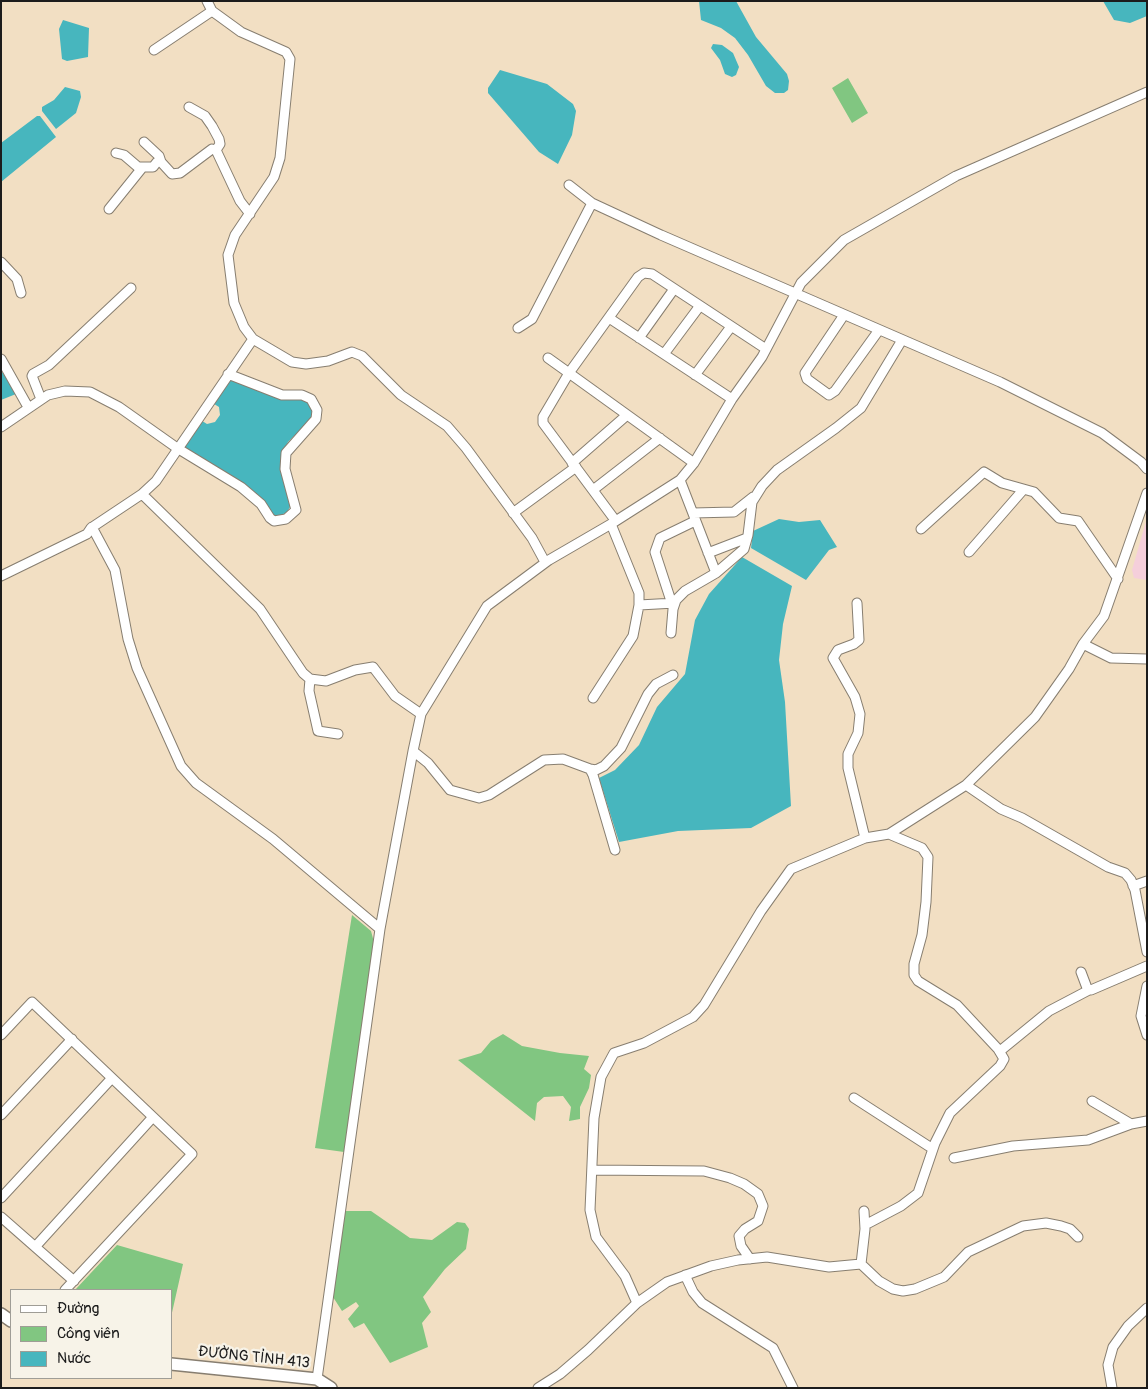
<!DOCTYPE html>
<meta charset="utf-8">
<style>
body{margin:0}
#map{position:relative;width:1148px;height:1389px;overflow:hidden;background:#f2dfc3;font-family:Pangolin,sans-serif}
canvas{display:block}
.frame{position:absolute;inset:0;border:2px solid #1c1c1c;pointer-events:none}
.legend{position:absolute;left:10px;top:1289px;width:162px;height:90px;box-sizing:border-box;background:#f7f3e8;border:1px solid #9f9d96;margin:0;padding:6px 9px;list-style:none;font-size:15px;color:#1c1c1c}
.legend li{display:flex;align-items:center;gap:10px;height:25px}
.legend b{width:25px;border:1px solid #9f9d96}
</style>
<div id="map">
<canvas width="1148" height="1389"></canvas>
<div class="frame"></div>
<ul class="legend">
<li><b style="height:6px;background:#fff"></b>Đường</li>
<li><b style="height:14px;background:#81c681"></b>Công viên</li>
<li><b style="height:14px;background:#47b6be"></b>Nước</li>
</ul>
</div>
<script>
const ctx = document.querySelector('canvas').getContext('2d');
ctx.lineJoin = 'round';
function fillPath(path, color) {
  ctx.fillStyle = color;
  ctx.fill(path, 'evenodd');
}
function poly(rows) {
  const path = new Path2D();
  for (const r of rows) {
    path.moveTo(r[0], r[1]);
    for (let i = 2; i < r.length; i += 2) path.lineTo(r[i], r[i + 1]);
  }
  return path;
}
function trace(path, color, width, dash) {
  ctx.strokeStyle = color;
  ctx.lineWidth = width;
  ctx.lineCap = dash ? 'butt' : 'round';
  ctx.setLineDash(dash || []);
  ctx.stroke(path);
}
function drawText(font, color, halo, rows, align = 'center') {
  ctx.font = font + ' Pangolin,sans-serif';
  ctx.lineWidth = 4.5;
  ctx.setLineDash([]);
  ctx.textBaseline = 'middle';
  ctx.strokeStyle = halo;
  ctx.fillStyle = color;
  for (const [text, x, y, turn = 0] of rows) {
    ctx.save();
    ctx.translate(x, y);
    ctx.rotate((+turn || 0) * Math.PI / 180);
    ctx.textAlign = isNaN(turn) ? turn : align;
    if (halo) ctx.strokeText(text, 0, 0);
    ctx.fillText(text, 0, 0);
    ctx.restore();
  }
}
fillPath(poly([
 [1147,518,1147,580,1134,578,1132,570]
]), '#f5cfdb');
fillPath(poly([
 [848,78,868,113,852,123,832,88],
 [352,915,371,931,375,946,344,1152,315,1148],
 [503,1034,522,1046,560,1053,589,1056,584,1069,591,1075,589,1088,580,1107,580,1119,569,1121,571,1107,563,1096,544,1097,537,1103,535,1121,458,1060,481,1053,491,1041],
 [345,1211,371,1211,410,1238,432,1240,457,1222,465,1223,469,1229,466,1249,445,1269,423,1297,431,1312,422,1323,428,1347,390,1363,364,1323,354,1328,348,1319,359,1306,356,1302,342,1311,333,1297],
 [117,1245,183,1264,171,1317,171,1290,75,1290]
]), '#81c681');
fillPath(poly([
 [699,1,736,1,756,37,787,74,789,81,788,90,784,93,775,93,766,86,748,55,735,38,721,28,701,20],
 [1103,1,1147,1,1147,16,1130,23,1114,20],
 [63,20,89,28,88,57,67,61,62,59,59,29],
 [713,44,722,45,733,53,739,67,736,75,732,77,725,74,720,60,711,48],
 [500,70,547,84,573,104,576,111,572,135,558,164,539,152,488,93,488,88],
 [65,87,80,91,81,97,76,113,56,129,42,111,42,107,54,100],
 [37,116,40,116,56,137,1,182,1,143],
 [1,370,16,394,1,400],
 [230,377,307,399,315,415,288,442,281,456,280,467,290,507,287,512,274,519,263,503,181,446,199,419,207,424,215,422,220,415,219,407,211,402],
 [779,519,799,522,820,520,837,547,829,550,806,580,751,548,753,531],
 [742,557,792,586,783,624,779,660,785,702,791,806,751,828,678,831,619,842,599,778,615,770,639,745,657,707,685,674,695,620,709,594]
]), '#47b6be');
const minor = poly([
 [207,1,212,11,219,16,241,32,286,52,290,59,280,158,274,177,235,235,228,255,234,303,244,327,253,339,292,362,306,364,328,361,352,352,362,356,401,395,447,426,466,448,532,538,545,562],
 [154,50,212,11],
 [189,107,205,116,212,126,219,139,220,144,216,150],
 [144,142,159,156,161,162],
 [116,153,124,155,138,167,153,167,157,162,161,162,172,174,180,173,212,149,216,150,240,201,250,214],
 [569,185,592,203,661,235,1000,382,1102,433,1141,462,1147,469],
 [109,209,142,168],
 [1,262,17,279,21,293],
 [844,315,805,373,807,379,829,395,835,391,879,330],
 [609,318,732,399],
 [518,328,532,319,592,203],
 [639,338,674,289],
 [664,354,699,307],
 [548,358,569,373,543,417,543,423,615,520],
 [1,359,28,407],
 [695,375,730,328],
 [41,399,32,376,33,374,49,365,131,288],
 [1,427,48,395,65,391,90,392,119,407,177,448,241,487,261,504,270,518,274,521,286,519,296,510,285,469,286,453,316,419,317,410,311,399,302,395,282,395,228,374],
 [572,463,627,415],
 [694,463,569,373,638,277,644,273,652,274,766,349],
 [680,480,716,573],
 [593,490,660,438],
 [142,494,260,609,303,673,310,679,326,681,355,670,373,667,395,696,421,714],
 [513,513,576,467],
 [693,513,734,512,753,497],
 [92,527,115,570,128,639,137,668,181,766,196,783,273,839,380,929],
 [921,529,984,472,1002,483,1034,492,1059,518,1078,521,1118,579],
 [969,552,1023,490],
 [708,553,747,538],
 [1,576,87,534,91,528,142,494,156,481,253,339],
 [857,603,859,640,854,644,838,650,833,658,855,697,860,714,858,733,848,754,848,768,865,838],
 [672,604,655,552,660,538,695,521],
 [639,605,675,603],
 [671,633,673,609,676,600,685,591,716,573,744,549,748,535,752,502,762,486,777,470,836,428,861,408,902,340],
 [1083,644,1111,658,1147,659],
 [310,679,309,691,318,731,338,734],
 [593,698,633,636,639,605,639,593,611,524],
 [413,751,428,763,450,790,479,798,489,795,544,760,563,759,590,769,593,775,615,850],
 [590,769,596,770,604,766,621,748,648,694,656,684,673,675],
 [966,785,1001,809,1022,818,1108,867,1125,873,1131,880,1135,890,1147,952],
 [1133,886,1147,881],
 [1081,972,1087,988,1091,990,1147,966],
 [1147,986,1141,1016,1147,1035],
 [1,1035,32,1002,192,1154,65,1290],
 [1000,1051,1049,1011,1089,990],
 [854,1098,933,1149],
 [1092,1101,1131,1124,1147,1121],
 [1,1115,72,1039],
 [954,1158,1013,1146,1088,1140,1131,1124],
 [593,1170,704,1171,730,1178,744,1184,758,1194,763,1206,758,1221,745,1229,739,1236,741,1246,750,1259],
 [1,1198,112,1078],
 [1,1217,74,1281],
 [865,1225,901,1206,918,1193,935,1143,950,1113,1000,1066,1004,1059,998,1049,957,1005,918,981,914,975,914,964,922,935,926,902,928,857,922,848,889,834],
 [35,1247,153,1117],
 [861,1264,865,1229,864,1211],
 [685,1275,693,1292,702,1303,773,1348,793,1388],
 [637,1303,667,1282,711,1266,738,1260,767,1257,829,1267,861,1264,879,1281,893,1289,903,1291,915,1289,944,1277,968,1252,1023,1226,1046,1223,1061,1226,1070,1229,1078,1237],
 [317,1379,380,929,413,751,421,714,487,606,549,560,611,524,680,480,694,463,732,399,762,357,801,283,844,240,956,176,1147,92],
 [538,1388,560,1374,588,1350,637,1303,625,1276,596,1237,590,1210,594,1118,601,1077,614,1053,644,1043,693,1017,704,1005,761,911,791,869,865,838,889,834,966,785,1035,717,1069,669,1083,644,1104,616,1147,493],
 [1112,1388,1108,1365,1113,1347,1128,1326,1147,1308]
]);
const major = poly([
 [1,1314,11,1321],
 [171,1364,317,1379,331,1388]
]);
trace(minor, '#877e70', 11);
trace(major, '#877e70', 14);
trace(minor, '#fff', 9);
trace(major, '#fff', 11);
drawText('15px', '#1c1c1c', '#f7f3e8', [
 ["ĐƯỜNG TỈNH 413",254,1358,6]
]);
</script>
